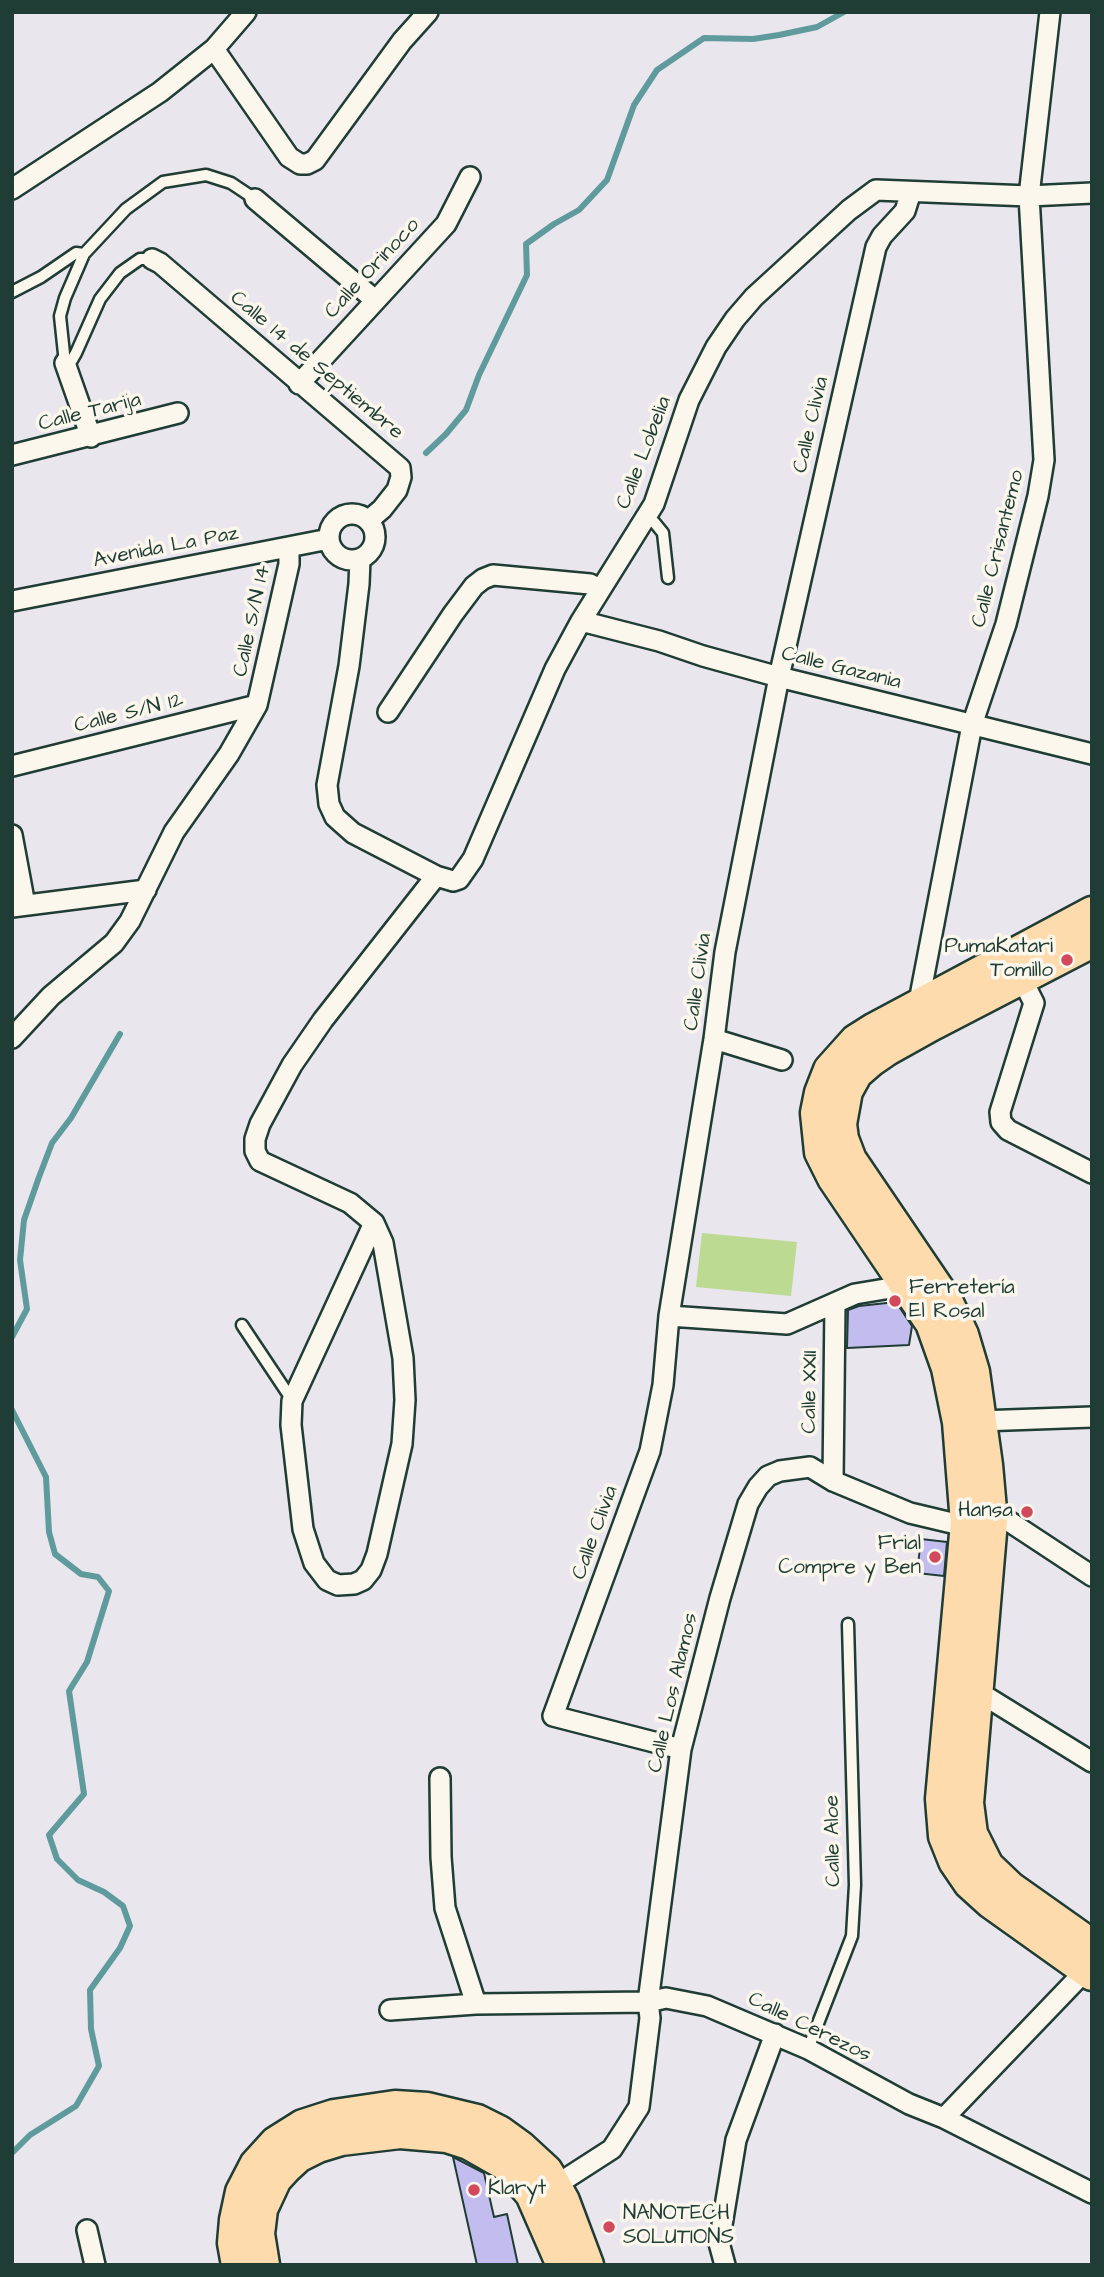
<!DOCTYPE html>
<meta charset="utf-8">
<style>
body{margin:0}
#map{position:relative;width:1104px;height:2277px;overflow:hidden;background:#eae6ed;font-family:"Architects Daughter",sans-serif}
canvas{display:block}
.frame{position:absolute;inset:0;border:14px solid #1f3d34;pointer-events:none}
</style>
<div id="map">
<canvas width="1104" height="2277"></canvas>
<div class="frame"></div>
</div>
<script>
const ctx = document.querySelector('canvas').getContext('2d');
ctx.lineJoin = 'round';
function fillPath(path, color) {
  ctx.fillStyle = color;
  ctx.fill(path, 'evenodd');
}
function poly(rows) {
  const path = new Path2D();
  for (const r of rows) {
    if (r.length === 3) {
      path.moveTo(r[0] + r[2], r[1]);
      path.arc(r[0], r[1], r[2], 0, 2 * Math.PI);
      continue;
    }
    path.moveTo(r[0], r[1]);
    for (let i = 2; i < r.length; i += 2) path.lineTo(r[i], r[i + 1]);
  }
  return path;
}
function trace(path, color, width, dash) {
  ctx.strokeStyle = color;
  ctx.lineWidth = width;
  ctx.lineCap = dash ? 'butt' : 'round';
  ctx.setLineDash(dash || []);
  ctx.stroke(path);
}
function drawText(font, color, halo, rows, align = 'center') {
  ctx.font = font + ' "Architects Daughter",sans-serif';
  ctx.lineWidth = 7;
  ctx.setLineDash([]);
  ctx.textBaseline = 'middle';
  ctx.strokeStyle = halo;
  ctx.fillStyle = color;
  for (const [text, x, y, turn = 0] of rows) {
    ctx.save();
    ctx.translate(x, y);
    ctx.rotate((+turn || 0) * Math.PI / 180);
    ctx.textAlign = isNaN(turn) ? turn : align;
    if (halo) ctx.strokeText(text, 0, 0);
    ctx.fillText(text, 0, 0);
    ctx.restore();
  }
}
fillPath(poly([
 [702,1233,797,1242,791,1296,696,1287]
]), '#bdda92');
trace(poly([
 [426,453,446,434,466,410,479,375,527,275,526,244,554,224,579,210,607,180,634,105,657,70,704,38,753,39,779,35,817,27,844,12],
 [12,1337,27,1309,20,1260,24,1220,39,1177,52,1143,71,1118,120,1034],
 [12,1410,46,1477,49,1532,55,1554,81,1574,98,1577,109,1591,87,1662,69,1691,84,1794,49,1835,57,1859,78,1880,104,1892,123,1906,130,1926,120,1948,90,1990,91,2029,99,2066,76,2106,30,2135,12,2153]
]), '#5f9b9d', 6);
const building = poly([
 [896,1302,912,1326,909,1345,847,1348,848,1310,859,1306,896,1302],
 [921,1539,947,1542,944,1576,917,1573,921,1539],
 [453,2157,484,2173,494,2217,507,2214,518,2265,477,2265,453,2157]
]);
fillPath(building, '#c3bdef');
trace(building, '#1f3d34', 2);
const service = poly([
 [152,259,140,259,120,273,100,299,76,353,72,360,65,363,60,316,65,298,84,254,126,209,163,182,206,175,231,183,255,199],
 [12,292,41,277,76,253,84,254],
 [647,518,654,522,663,533,668,578],
 [242,1325,292,1400],
 [808,2049,852,1936,855,1885,848,1624]
]);
const minor = poly([
 [214,49,289,157,300,164,307,164,315,160,402,41,428,12],
 [12,189,160,92,214,49,246,12],
 [255,199,375,300],
 [152,259,160,263,400,468,401,477,397,490,382,509,369,520],
 [65,363,91,437],
 [299,384,446,224,470,177],
 [12,455,178,413],
 [352,537,23],
 [360,559,359,584,349,666,327,785,329,804,335,817,353,833,436,876,453,881,459,879,473,859,555,669,581,621,654,504,689,400,716,347,735,319,754,297,849,210,876,190,1029,196,1092,193],
 [12,601,329,539],
 [581,621,659,641,703,656,779,677,1092,754],
 [388,712,453,614,474,586,483,579,493,575,590,584,600,589],
 [12,766,257,705],
 [12,835,25,905],
 [12,907,146,890],
 [1021,977,1034,1003,1000,1112,1001,1122,1008,1130,1092,1173],
 [920,1004,921,991,972,725,1006,624,1038,496,1044,460,1029,196,1050,12],
 [12,1038,51,996,114,943,130,921,174,832,229,754,257,705,289,564,289,547],
 [714,1039,782,1060],
 [374,1223,292,1401,291,1425,303,1529,314,1563,327,1580,338,1585,354,1584,363,1580,371,1570,377,1554,402,1444,405,1400,403,1358,383,1243,374,1223,350,1203,260,1161,255,1151,255,1139,260,1124,292,1065,323,1020,436,876],
 [669,1316,787,1324,855,1294,891,1288,905,1279],
 [980,1421,1092,1417],
 [833,1481,835,1303],
 [991,1521,1007,1520,1092,1576],
 [976,1695,990,1699,1092,1762],
 [681,1749,553,1716,650,1451,663,1385,669,1316,714,1039,725,952,779,677,876,247,882,236,905,211,911,192],
 [440,1778,441,1857,445,1908,476,2004],
 [390,2010,476,2004,648,2002,666,1998,707,2006,808,2049,909,2104,944,2118,1092,2193],
 [944,2118,1086,1970],
 [553,2183,567,2178,612,2149,639,2107,650,2018,648,2002,681,1749,720,1598,748,1504,758,1487,768,1476,780,1471,810,1467,833,1481,910,1513,952,1523,967,1523],
 [87,2230,95,2265],
 [725,2265,719,2243,736,2140,775,2034]
]);
const primary = poly([
 [1092,913,875,1029,856,1041,830,1070,821,1093,817,1113,821,1152,834,1178,932,1323,948,1368,959,1422,967,1523,942,1799,945,1836,955,1861,970,1883,991,1902,1092,1974],
 [1092,941,930,1025,887,1049,871,1060,856,1073,846,1091,840,1124,842,1139,850,1160,947,1303,962,1335,973,1372,986,1465,991,1521,967,1803,971,1834,987,1866,1010,1888,1092,1946],
 [238,2265,234,2243,236,2220,242,2192,256,2165,276,2143,303,2126,334,2116,395,2107,427,2109,477,2121,499,2132,521,2148,546,2171,553,2183,563,2201,587,2265],
 [263,2265,258,2234,261,2209,275,2179,286,2167,298,2156,318,2146,341,2139,400,2132,447,2136,469,2143,506,2164,532,2194,563,2265]
]);
trace(service, '#1f3d34', 15);
trace(minor, '#1f3d34', 24);
trace(primary, '#1f3d34', 37);
trace(service, '#fbf7ec', 10);
trace(minor, '#fbf7ec', 19);
trace(primary, '#fedbac', 32);
for (const [x, y, r, color] of [
 [1067,960,7,"#d1495b"],
 [895,1301,7,"#d1495b"],
 [1027,1512,7,"#d1495b"],
 [935,1557,7,"#d1495b"],
 [474,2190,7,"#d1495b"],
 [609,2227,7,"#d1495b"]
]) {
  const dot = new Path2D();
  dot.arc(x, y, r, 0, 2 * Math.PI);
  ctx.fillStyle = color;
  ctx.fill(dot);
  trace(dot, '#fbf7ec', 2.5);
}
drawText('21px', '#1f3d34', '#fbf7ec', [
 ["Calle Orinoco",373,269,-47],
 ["Calle 14 de Septiembre",316,366,40],
 ["Calle Tarija",90,413,-14],
 ["Calle Clivia",812,425,-77],
 ["Calle Lobelia",645,453,-69],
 ["Avenida La Paz",166,548,-11],
 ["Calle Crisantemo",999,549,-76],
 ["Calle S/N 14",253,621,-78],
 ["Calle Gazania",841,669,14],
 ["Calle S/N 12",129,714,-14],
 ["Calle Clivia",699,982,-82],
 ["Calle XXII",811,1392,-89],
 ["Calle Clivia",596,1533,-70],
 ["Calle Los Alamos",674,1693,-77],
 ["Calle Aloe",834,1841,-91],
 ["Calle Cerezos",809,2028,26]
]);
drawText('21px', '#1f3d34', '#fbf7ec', [
 ["PumaKatari",1053,948],
 ["Tomillo",1053,972],
 ["Ferretería",909,1289,"left"],
 ["El Rosal",909,1313,"left"],
 ["Hansa",1013,1512],
 ["Frial",921,1545],
 ["Compre y Ben",921,1569],
 ["Klaryt",488,2190,"left"],
 ["NANOTECH",623,2215,"left"],
 ["SOLUTIONS",623,2239,"left"]
], 'right');
</script>
